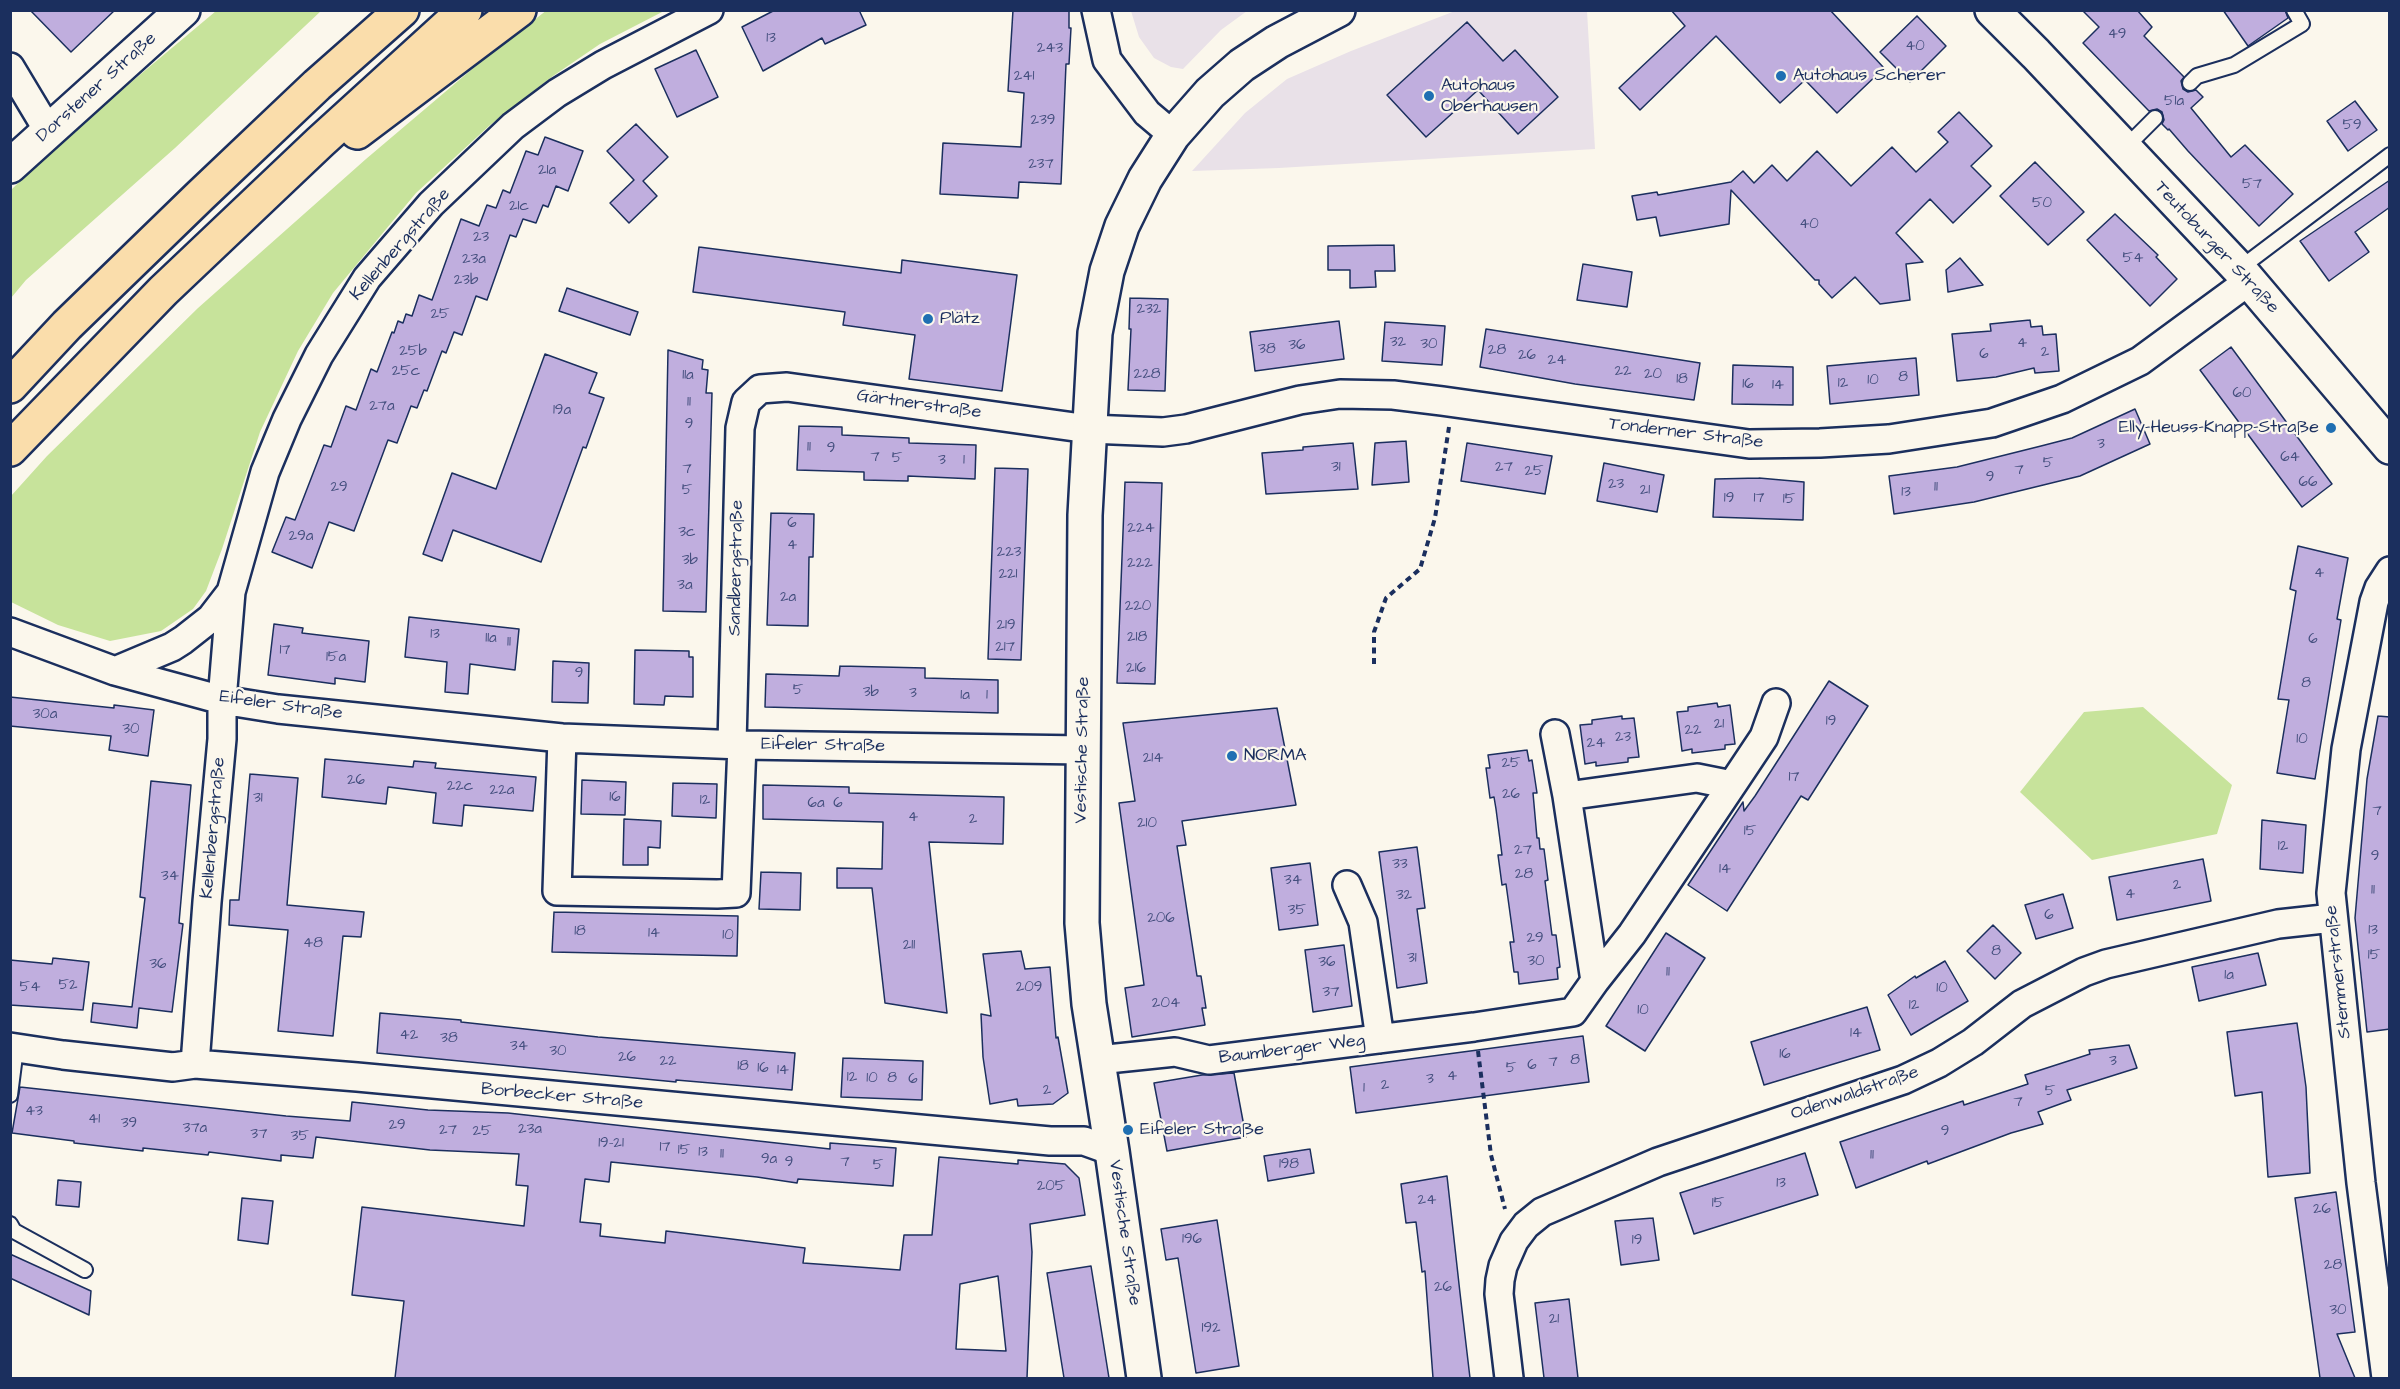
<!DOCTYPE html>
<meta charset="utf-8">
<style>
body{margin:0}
#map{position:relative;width:2400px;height:1389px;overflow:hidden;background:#fbf7ec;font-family:"Architects Daughter",sans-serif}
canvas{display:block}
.frame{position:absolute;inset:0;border:12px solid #1b2f5e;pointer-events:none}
</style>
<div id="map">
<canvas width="2400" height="1389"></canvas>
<div class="frame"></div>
</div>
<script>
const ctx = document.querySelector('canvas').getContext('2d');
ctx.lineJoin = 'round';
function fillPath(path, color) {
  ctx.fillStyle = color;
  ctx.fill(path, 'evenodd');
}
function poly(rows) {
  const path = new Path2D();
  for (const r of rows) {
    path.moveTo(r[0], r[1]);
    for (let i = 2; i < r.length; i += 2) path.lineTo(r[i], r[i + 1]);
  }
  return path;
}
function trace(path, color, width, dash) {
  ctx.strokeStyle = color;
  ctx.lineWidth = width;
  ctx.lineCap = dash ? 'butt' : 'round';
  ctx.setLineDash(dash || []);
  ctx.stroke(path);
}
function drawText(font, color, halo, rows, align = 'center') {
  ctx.font = font + ' "Architects Daughter",sans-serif';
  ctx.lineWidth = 4.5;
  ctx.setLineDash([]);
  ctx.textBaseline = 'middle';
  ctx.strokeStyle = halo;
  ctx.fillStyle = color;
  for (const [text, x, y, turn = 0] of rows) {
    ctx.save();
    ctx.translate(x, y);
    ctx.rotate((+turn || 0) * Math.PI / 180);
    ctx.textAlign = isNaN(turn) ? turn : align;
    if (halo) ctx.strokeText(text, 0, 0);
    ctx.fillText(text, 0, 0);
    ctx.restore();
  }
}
fillPath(poly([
 [1131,11,1247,10,1247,11,1221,30,1183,69,1171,67,1154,58,1139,37],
 [1455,11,1587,11,1595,149,1279,168,1192,171,1245,113,1287,79,1351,51]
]), '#e9e1e8');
fillPath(poly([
 [547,10,664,11,600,44,553,76,489,126,416,193,333,293,298,351,260,432,222,549,206,591,193,609,161,631,110,641,58,625,11,602,11,496,47,456,198,308,366,159,484,59],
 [216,11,321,11,175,148,26,280,11,298,11,190,61,141],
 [2143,707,2232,785,2217,834,2092,860,2020,792,2084,712]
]), '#c7e39b');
const building = poly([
 [30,10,115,10,71,52,30,10],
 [775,10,859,10,866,25,825,44,822,38,763,71,742,27,775,10],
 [1013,10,1069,10,1069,28,1071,28,1069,64,1066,64,1061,184,1019,182,1018,198,940,194,943,143,1021,147,1024,93,1008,91,1013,10],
 [1671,10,1830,10,1884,68,1837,113,1805,80,1780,103,1716,36,1640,110,1619,88,1685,26,1671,10],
 [2082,10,2137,10,2152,27,2144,36,2184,77,2181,81,2183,89,2188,92,2196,90,2203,97,2191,108,2231,157,2245,145,2293,194,2259,226,2188,151,2169,129,2168,130,2162,124,2164,120,2162,112,2157,109,2149,111,2083,43,2099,27,2082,10],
 [2223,10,2285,10,2288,18,2248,46,2223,10],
 [1917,16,1946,46,1910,82,1880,52,1917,16],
 [1467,22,1503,61,1515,50,1558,97,1518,134,1478,90,1426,137,1387,95,1467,22],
 [696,50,718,97,677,117,655,69,696,50],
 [2355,101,2377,130,2348,151,2327,121,2355,101],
 [1959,112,1992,146,1971,166,1991,186,1953,223,1930,199,1896,233,1923,262,1906,264,1910,300,1880,304,1855,277,1832,298,1819,284,1819,280,1815,280,1731,190,1729,224,1660,236,1656,217,1637,220,1632,196,1657,192,1658,195,1731,182,1743,171,1754,183,1772,165,1787,181,1817,151,1851,186,1892,147,1916,172,1948,142,1938,132,1959,112],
 [636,124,668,157,643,181,657,196,629,223,610,203,634,180,607,151,636,124],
 [545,137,583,151,568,191,556,186,548,207,543,205,536,223,523,219,516,237,510,235,487,300,476,296,462,335,454,332,446,353,442,351,427,391,424,390,417,408,411,406,397,443,388,440,354,531,329,522,312,568,272,552,286,517,295,520,324,445,331,447,346,406,356,410,371,369,377,372,392,332,394,333,398,321,403,323,406,314,412,316,419,295,432,300,461,219,479,226,487,205,496,208,503,190,510,193,526,151,538,155,545,137],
 [2035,162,2084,212,2048,245,2000,196,2035,162],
 [2390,180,2390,207,2355,232,2369,252,2329,281,2300,241,2390,180],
 [2115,214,2158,255,2156,257,2177,279,2150,306,2087,240,2115,214],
 [1394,245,1395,271,1375,271,1376,287,1350,288,1350,270,1328,270,1328,246,1394,245],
 [699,247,901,273,902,260,1017,275,1002,391,909,379,915,335,843,325,845,312,693,292,699,247],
 [1960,258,1983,285,1948,292,1946,270,1960,258],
 [1583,264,1632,272,1627,307,1577,300,1583,264],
 [567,288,638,312,630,335,559,311,567,288],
 [1130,298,1168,299,1165,391,1128,390,1131,329,1129,329,1130,298],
 [2030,320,2031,327,2042,326,2043,335,2056,334,2059,371,2035,373,2034,368,1996,377,1957,381,1952,334,1991,331,1990,324,2030,320],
 [1339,321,1344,359,1255,371,1250,332,1339,321],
 [1385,322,1445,326,1442,365,1382,361,1385,322],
 [1486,329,1700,363,1694,400,1575,384,1480,367,1486,329],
 [2231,347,2332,484,2302,507,2200,370,2231,347],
 [668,350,703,360,702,369,708,370,706,393,712,393,706,612,663,611,668,350],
 [545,354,597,373,589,393,604,398,586,448,583,447,541,562,453,530,442,561,423,554,452,473,496,489,545,354],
 [1916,358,1919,395,1830,404,1827,366,1916,358],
 [1733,365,1793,367,1793,405,1732,404,1733,365],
 [2135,409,2150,444,2080,476,1974,502,1894,514,1889,476,1957,467,2041,446,2072,438,2135,409],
 [799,426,842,427,842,435,909,438,909,443,976,445,975,479,908,476,908,481,864,480,864,472,797,470,799,426],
 [1406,441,1409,482,1372,485,1375,443,1406,441],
 [1353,443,1358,489,1266,494,1262,453,1303,450,1303,447,1353,443],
 [1467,443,1552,456,1545,494,1461,481,1467,443],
 [1604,463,1664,475,1657,512,1597,501,1604,463],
 [995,468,1028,469,1021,660,988,659,995,468],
 [1759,478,1804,482,1803,520,1713,517,1715,479,1759,478],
 [1125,482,1162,483,1155,684,1117,683,1125,482],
 [771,513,814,514,813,557,809,557,808,626,767,625,771,513],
 [2298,546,2348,558,2337,619,2341,620,2315,779,2277,773,2289,700,2278,699,2296,591,2290,589,2298,546],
 [409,617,519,629,515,670,470,664,468,694,445,692,447,662,405,657,409,617],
 [274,624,303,628,302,633,369,641,365,682,335,678,335,684,268,675,274,624],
 [635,650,689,651,689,657,693,657,693,697,665,696,664,705,634,704,635,650],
 [553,661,589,663,588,703,552,702,553,661],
 [840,666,925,668,925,678,998,680,998,713,765,707,766,674,839,676,840,666],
 [1829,681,1868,706,1808,800,1801,796,1727,911,1688,885,1743,802,1744,811,1755,796,1829,681],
 [10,697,114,708,114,705,154,710,148,756,109,750,111,736,10,726,10,697],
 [1717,703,1718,707,1730,705,1735,744,1725,745,1725,749,1692,753,1692,749,1682,751,1677,712,1688,711,1688,707,1717,703],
 [1277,708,1296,805,1182,821,1186,845,1177,846,1197,976,1201,976,1206,1008,1202,1008,1205,1025,1132,1037,1125,988,1144,985,1119,803,1135,801,1123,723,1277,708],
 [1622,716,1622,719,1634,718,1639,757,1628,758,1628,762,1596,766,1596,762,1585,764,1580,725,1592,724,1592,720,1622,716],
 [2378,716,2390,717,2390,1029,2367,1032,2355,918,2367,779,2378,716],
 [1527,750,1529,761,1532,760,1537,793,1533,793,1537,838,1539,838,1540,849,1544,849,1548,880,1545,881,1552,935,1556,935,1560,967,1557,968,1558,979,1519,984,1518,972,1514,972,1510,942,1514,942,1506,884,1502,885,1498,855,1502,855,1496,809,1494,797,1490,798,1486,768,1490,768,1488,755,1527,750],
 [325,759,413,767,414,761,436,763,435,768,536,777,533,811,464,805,462,826,433,823,436,793,388,787,386,804,322,797,325,759],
 [250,774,298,778,287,905,364,912,361,937,343,936,333,1036,278,1031,288,930,229,925,230,900,239,900,250,774],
 [582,780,626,782,625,815,581,814,582,780],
 [151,781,191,785,179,923,183,924,172,1012,139,1008,137,1028,91,1022,93,1003,132,1007,145,898,140,897,151,781],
 [673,783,717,784,716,818,672,816,673,783],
 [763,785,849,787,849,793,1004,797,1003,844,929,842,947,1013,885,1003,872,888,837,888,837,868,882,869,883,822,763,819,763,785],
 [624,819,661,821,660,848,648,847,648,865,623,865,624,819],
 [2262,820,2306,825,2303,873,2260,869,2262,820],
 [1417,847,1425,908,1417,909,1427,983,1397,988,1379,852,1417,847],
 [2203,859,2211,901,2117,920,2109,877,2203,859],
 [1310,863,1318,925,1279,930,1271,868,1310,863],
 [761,872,801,873,800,910,759,909,761,872],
 [2063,894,2073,928,2036,939,2025,905,2063,894],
 [554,912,738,916,737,956,552,952,554,912],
 [1993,925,2021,953,1995,979,1967,951,1993,925],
 [1666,933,1705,958,1645,1051,1606,1026,1666,933],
 [1344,945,1352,1006,1313,1012,1305,950,1344,945],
 [1021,951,1025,969,1050,967,1056,1038,1058,1037,1068,1093,1053,1104,1018,1106,1017,1099,990,1104,983,1057,981,1014,991,1016,983,954,1021,951],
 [2258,953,2266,985,2199,1001,2192,967,2258,953],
 [53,958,89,962,83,1010,10,1005,10,960,52,964,53,958],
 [1945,961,1968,1001,1911,1035,1888,995,1915,976,1916,978,1945,961],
 [1867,1007,1880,1050,1764,1085,1751,1042,1867,1007],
 [380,1013,461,1020,461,1022,598,1037,795,1053,792,1090,676,1080,676,1082,377,1053,380,1013],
 [2297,1023,2306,1087,2310,1173,2268,1177,2262,1092,2235,1096,2227,1032,2297,1023],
 [1583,1036,1589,1082,1356,1113,1350,1067,1583,1036],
 [2129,1045,2137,1068,2067,1090,2071,1100,2038,1112,2043,1124,2011,1133,1928,1164,1927,1161,1856,1188,1840,1142,1963,1101,1964,1105,2028,1084,2025,1075,2090,1054,2089,1050,2129,1045],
 [843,1058,923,1061,922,1100,841,1097,843,1058],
 [1234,1073,1246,1137,1167,1151,1154,1083,1202,1075,1234,1073],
 [20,1087,286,1116,350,1121,352,1102,428,1110,508,1113,830,1149,830,1143,896,1148,893,1186,798,1179,797,1183,757,1177,611,1162,609,1182,585,1179,580,1222,601,1224,600,1236,665,1243,666,1231,805,1248,803,1263,900,1270,904,1235,932,1235,939,1157,1018,1164,1018,1160,1065,1164,1079,1178,1085,1215,1030,1224,1032,1252,1027,1378,395,1378,404,1301,352,1295,362,1207,524,1226,528,1186,516,1185,519,1154,430,1150,316,1137,313,1158,281,1155,281,1161,209,1152,208,1155,143,1148,143,1151,74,1143,74,1141,12,1133,20,1087],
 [998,1276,1006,1351,956,1349,960,1284,998,1276],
 [1310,1149,1314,1173,1268,1181,1264,1156,1310,1149],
 [1805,1153,1818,1195,1694,1234,1680,1193,1805,1153],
 [1447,1176,1460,1293,1470,1378,1433,1378,1425,1271,1422,1272,1416,1222,1406,1223,1401,1184,1447,1176],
 [58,1180,81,1182,79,1207,56,1205,58,1180],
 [2336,1192,2355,1332,2337,1334,2355,1378,2320,1378,2295,1198,2336,1192],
 [242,1198,273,1201,268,1244,238,1240,242,1198],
 [1653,1218,1659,1260,1621,1265,1615,1221,1653,1218],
 [1217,1220,1239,1366,1196,1373,1178,1258,1166,1260,1161,1229,1217,1220],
 [10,1254,91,1291,89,1315,10,1278,10,1254],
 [1091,1266,1109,1378,1064,1378,1047,1273,1091,1266],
 [1569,1299,1578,1378,1544,1378,1535,1303,1569,1299]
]);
fillPath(building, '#c0aede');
trace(building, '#1b2f5e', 1.5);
const service = poly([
 [2190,83,2197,76,2234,65,2302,24,2294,10],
 [2124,149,2155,118],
 [2239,269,2390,155],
 [10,1095,16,1048],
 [10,1224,14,1231,85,1270]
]);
const minor = poly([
 [1096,10,1107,60,1147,113,1173,135],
 [10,67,49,132],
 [10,632,115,671,222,700,278,709,562,738,742,745,1084,750],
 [115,671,172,647,183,640,211,618,231,592],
 [1555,734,1567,796],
 [562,738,557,891,717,894,736,893,742,745],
 [732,744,740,428,746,402,760,389,787,387,1089,429,1163,432,1186,429,1300,400,1340,394,1393,395,1442,401,1749,444,1820,443,1889,439,1992,423,2062,399,2140,361,2249,281],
 [1732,785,1764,737,1776,703],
 [1347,885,1363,922,1380,1039],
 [10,1047,63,1055,173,1067,195,1064,357,1077,1050,1141,1084,1141,1112,1151],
 [1098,1060,1175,1052,1209,1060,1474,1027,1573,1012,1595,981,1632,934,1732,785,1697,778,1567,796,1595,981],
 [195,1064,207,902,222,739,222,700,231,592,265,472,287,419,319,355,367,278,431,204,513,126,557,93,603,65,709,10],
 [1509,1378,1499,1294,1500,1280,1503,1266,1514,1241,1526,1225,1542,1212,1658,1162,1903,1080,1939,1063,1973,1042,2022,1004,2084,972,2106,964,2278,924,2333,918],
 [2386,1378,2361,1183,2331,893,2346,749,2374,602,2379,588,2390,571]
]);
const tertiary = poly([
 [1144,1378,1112,1151,1089,1004,1082,923,1085,515,1095,333,1107,271,1122,226,1145,179,1173,135,1210,93,1242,65,1277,42,1338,10]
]);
const secondary = poly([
 [1992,10,2036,54,2239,269,2390,447],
 [10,166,183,10]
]);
const motorway = poly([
 [357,132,519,10],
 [10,386,67,325,200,196,317,85,402,10],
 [10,449,163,291,320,142,465,10]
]);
trace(service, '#1b2f5e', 18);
trace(minor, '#1b2f5e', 32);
trace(tertiary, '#1b2f5e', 38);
trace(secondary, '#1b2f5e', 38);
trace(motorway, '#1b2f5e', 38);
trace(poly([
 [1374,664,1374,632,1386,598,1420,569,1435,518,1449,427],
 [1478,1051,1491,1155,1505,1209]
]), '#1b2f5e', 4, [6, 4.5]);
trace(service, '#fbf7ec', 14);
trace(minor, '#fbf7ec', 27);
trace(tertiary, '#fbf7ec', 33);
trace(secondary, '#fbf7ec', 33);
trace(motorway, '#faddab', 33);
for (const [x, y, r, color] of [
 [1781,76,6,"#1f6fb2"],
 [1429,96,6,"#1f6fb2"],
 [928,319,6,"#1f6fb2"],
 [2331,428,6,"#1f6fb2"],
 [1232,756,6,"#1f6fb2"],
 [1128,1130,6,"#1f6fb2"]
]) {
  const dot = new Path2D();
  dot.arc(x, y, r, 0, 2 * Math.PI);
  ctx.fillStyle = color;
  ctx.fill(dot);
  trace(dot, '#fbf7ec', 2);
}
drawText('15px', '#444f7e', null, [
 ["49",2117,35],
 ["13",771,39],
 ["40",1915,47],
 ["243",1050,49],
 ["241",1024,77],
 ["51a",2174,102],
 ["239",1043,121],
 ["59",2352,126],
 ["237",1041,165],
 ["21a",547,171],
 ["57",2252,185],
 ["50",2042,204],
 ["21c",519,207],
 ["40",1809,225],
 ["23",481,238],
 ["54",2133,259],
 ["23a",474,260],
 ["23b",466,281],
 ["232",1149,310],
 ["25",440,315],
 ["32",1398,343],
 ["4",2022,344],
 ["30",1429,345],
 ["36",1297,346],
 ["38",1267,350],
 ["28",1497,351],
 ["25b",413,352],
 ["2",2045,353],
 ["6",1984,355],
 ["26",1527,356],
 ["24",1557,361],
 ["25c",406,372],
 ["22",1623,372],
 ["228",1147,375],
 ["20",1653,375],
 ["11a",688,376],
 ["8",1903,378],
 ["18",1682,380],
 ["10",1873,381],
 ["12",1843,384],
 ["16",1748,385],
 ["14",1778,386],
 ["60",2242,394],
 ["11",689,403],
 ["27a",382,407],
 ["19a",562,411],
 ["9",689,425],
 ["3",2101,445],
 ["11",809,448],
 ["9",831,449],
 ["7",875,458],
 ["64",2290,458],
 ["5",897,459],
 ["3",942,461],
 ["1",964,461],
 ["5",2048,464],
 ["31",1336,468],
 ["27",1504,468],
 ["7",687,470],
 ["7",2019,471],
 ["25",1534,472],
 ["9",1990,478],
 ["66",2308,483],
 ["23",1616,485],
 ["29",339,488],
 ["11",1936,488],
 ["5",687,491],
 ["21",1645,491],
 ["13",1906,493],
 ["19",1729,499],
 ["17",1759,499],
 ["15",1789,500],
 ["6",792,524],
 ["224",1141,529],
 ["3c",687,533],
 ["29a",301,537],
 ["4",792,546],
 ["223",1009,553],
 ["3b",690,561],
 ["222",1140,564],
 ["4",2319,574],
 ["221",1008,575],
 ["3a",685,586],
 ["2a",788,598],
 ["220",1138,607],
 ["219",1006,626],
 ["13",435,635],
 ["218",1137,638],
 ["11a",491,639],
 ["6",2313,640],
 ["11",509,643],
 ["217",1005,648],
 ["17",285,651],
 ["15a",336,658],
 ["216",1136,669],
 ["9",579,674],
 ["8",2306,684],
 ["5",798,691],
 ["3b",871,693],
 ["3",913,694],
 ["1a",965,696],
 ["1",987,696],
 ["30a",45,715],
 ["19",1831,722],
 ["21",1719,725],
 ["30",131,730],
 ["22",1693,731],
 ["23",1623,738],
 ["10",2302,740],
 ["24",1596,744],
 ["214",1153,759],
 ["25",1511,764],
 ["17",1794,778],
 ["26",356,781],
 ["22c",460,787],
 ["22a",502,791],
 ["26",1511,795],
 ["16",615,798],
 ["31",258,799],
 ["12",705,801],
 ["6a",816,804],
 ["6",838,804],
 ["7",2377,812],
 ["4",913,818],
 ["2",973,820],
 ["210",1147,824],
 ["15",1750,832],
 ["12",2283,847],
 ["27",1523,851],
 ["9",2375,857],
 ["33",1400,865],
 ["14",1725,870],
 ["28",1524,875],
 ["34",170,877],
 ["34",1293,881],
 ["2",2177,886],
 ["11",2373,891],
 ["4",2130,895],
 ["32",1404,896],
 ["35",1297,911],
 ["6",2049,916],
 ["206",1161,919],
 ["13",2373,931],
 ["18",580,932],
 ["14",654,934],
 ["10",728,936],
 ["29",1535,939],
 ["48",313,944],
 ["211",909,946],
 ["8",1996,952],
 ["15",2374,956],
 ["31",1412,959],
 ["30",1536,962],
 ["36",1327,963],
 ["36",158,965],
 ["11",1668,973],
 ["1a",2229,976],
 ["52",68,986],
 ["54",30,988],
 ["209",1029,988],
 ["10",1942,989],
 ["37",1331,993],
 ["204",1166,1004],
 ["12",1914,1006],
 ["10",1643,1011],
 ["14",1856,1034],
 ["42",409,1036],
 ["38",449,1039],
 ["34",519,1047],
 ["30",558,1052],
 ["16",1785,1055],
 ["26",627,1058],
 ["8",1575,1061],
 ["22",668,1062],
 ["3",2113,1062],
 ["7",1553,1063],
 ["6",1532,1066],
 ["18",743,1067],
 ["16",763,1069],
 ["5",1511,1069],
 ["14",783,1071],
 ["4",1452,1077],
 ["12",852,1078],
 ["10",872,1079],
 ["8",892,1079],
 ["6",913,1080],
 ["3",1430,1080],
 ["2",1385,1086],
 ["1",1364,1089],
 ["2",1047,1091],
 ["5",2050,1092],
 ["7",2018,1103],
 ["43",34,1112],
 ["41",94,1120],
 ["39",129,1124],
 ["29",397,1126],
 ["37a",195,1129],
 ["23a",530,1130],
 ["27",448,1131],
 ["25",482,1132],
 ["9",1945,1132],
 ["37",259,1135],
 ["35",300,1137],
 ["19-21",611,1144],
 ["17",665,1148],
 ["15",684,1151],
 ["13",703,1153],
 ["11",722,1155],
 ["11",1872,1156],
 ["9a",769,1160],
 ["9",789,1163],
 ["7",845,1163],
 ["198",1289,1165],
 ["5",878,1166],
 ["13",1781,1184],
 ["205",1051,1187],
 ["24",1427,1201],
 ["15",1718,1204],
 ["26",2322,1210],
 ["196",1192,1240],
 ["19",1637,1241],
 ["28",2333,1266],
 ["26",1443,1288],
 ["30",2338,1311],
 ["21",1554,1320],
 ["192",1211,1329]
]);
drawText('18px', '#1b2f5e', '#fbf7ec', [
 ["Autohaus Scherer",1793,76],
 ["Autohaus",1441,86],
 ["Oberhausen",1441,107],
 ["Plätz",940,319],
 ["Elly-Heuss-Knapp-Straße",2319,428,"right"],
 ["NORMA",1244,756],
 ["Eifeler Straße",1140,1130]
], 'left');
drawText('18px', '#1b2f5e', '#fbf7ec', [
 ["Dorstener Straße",97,88,-42],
 ["Kellenbergstraße",401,245,-49],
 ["Teutoburger Straße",2216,248,47],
 ["Gärtnerstraße",919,405,8],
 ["Tonderner Straße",1686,434,7],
 ["Sandbergstraße",737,568,-89],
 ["Eifeler Straße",281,706,8],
 ["Eifeler Straße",823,746,1],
 ["Vestische Straße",1083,750,-89],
 ["Kellenbergstraße",214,828,-85],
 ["Stemmerstraße",2339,972,-96],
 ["Baumberger Weg",1292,1050,-7],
 ["Odenwaldstraße",1855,1094,-19],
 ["Borbecker Straße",562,1097,5],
 ["Vestische Straße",1124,1233,82]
]);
</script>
